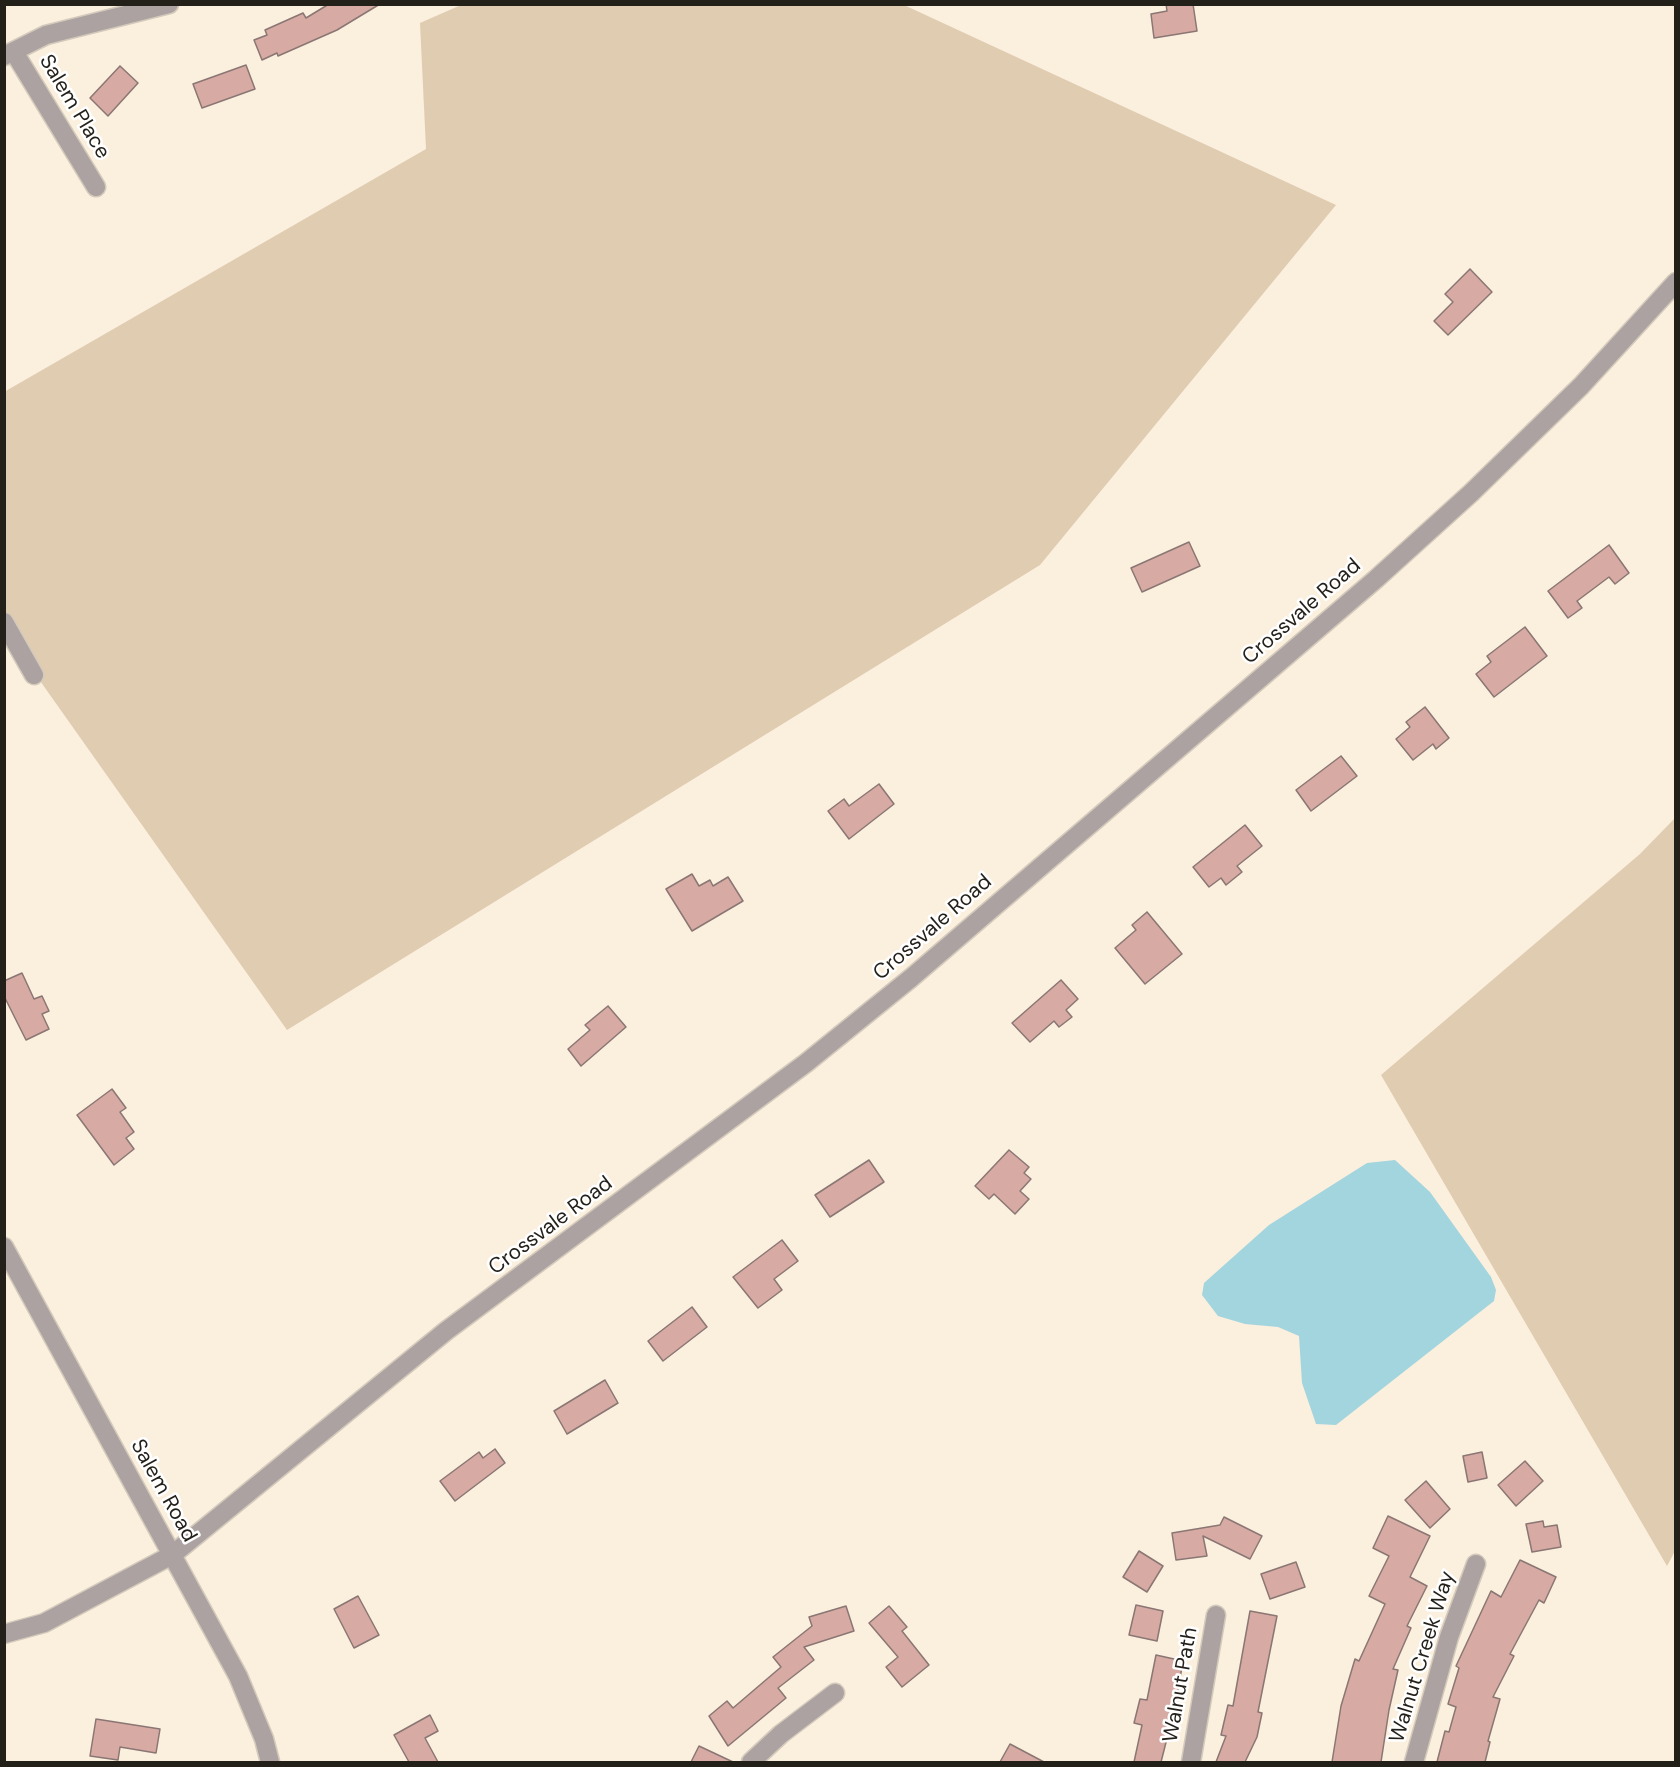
<!DOCTYPE html>
<style>
body{margin:0}
#map{position:relative;width:1680px;height:1767px;overflow:hidden;background:#fbefde;font-family:"DM Sans",sans-serif}
canvas{display:block}
.frame{position:absolute;inset:0;border:6px solid #231f19;pointer-events:none}
</style>
<div id="map">
<canvas width="1680" height="1767"></canvas>
<div class="frame"></div>
</div>
<script>
const ctx = document.querySelector('canvas').getContext('2d');
ctx.lineJoin = 'round';
function fillPath(path, color) {
  ctx.fillStyle = color;
  ctx.fill(path, 'evenodd');
}
function poly(rows) {
  const path = new Path2D();
  for (const r of rows) {
    path.moveTo(r[0], r[1]);
    for (let i = 2; i < r.length; i += 2) path.lineTo(r[i], r[i + 1]);
  }
  return path;
}
function trace(path, color, width, dash) {
  ctx.strokeStyle = color;
  ctx.lineWidth = width;
  ctx.lineCap = dash ? 'butt' : 'round';
  ctx.setLineDash(dash || []);
  ctx.stroke(path);
}
function drawText(font, color, halo, rows, align = 'center') {
  ctx.font = font + ' "DM Sans",sans-serif';
  ctx.lineWidth = 5;
  ctx.setLineDash([]);
  ctx.textBaseline = 'middle';
  ctx.strokeStyle = halo;
  ctx.fillStyle = color;
  for (const [text, x, y, turn = 0] of rows) {
    ctx.save();
    ctx.translate(x, y);
    ctx.rotate((+turn || 0) * Math.PI / 180);
    ctx.textAlign = isNaN(turn) ? turn : align;
    if (halo) ctx.strokeText(text, 0, 0);
    ctx.fillText(text, 0, 0);
    ctx.restore();
  }
}
fillPath(poly([
 [461,5,904,5,1336,205,1040,565,287,1030,38,678,5,617,4,392,426,149,420,23],
 [1675,818,1676,1549,1667,1566,1381,1075,1640,854]
]), '#e0ccb1');
fillPath(poly([
 [1395,1160,1430,1192,1491,1277,1496,1290,1494,1301,1336,1425,1316,1424,1302,1383,1299,1336,1278,1327,1245,1324,1218,1316,1202,1295,1204,1283,1269,1225,1367,1163]
]), '#a3d5de');
const building = poly([
 [329,4,380,4,337,30,278,56,277,53,262,60,254,40,267,35,265,30,303,13,306,18,329,4],
 [1166,4,1193,4,1197,31,1154,38,1151,14,1167,11,1166,4],
 [246,65,255,89,202,108,193,84,246,65],
 [120,66,138,83,108,116,90,98,120,66],
 [1470,269,1492,292,1448,335,1434,321,1453,302,1445,294,1470,269],
 [1189,542,1200,566,1142,592,1131,568,1189,542],
 [1609,545,1629,573,1615,584,1609,577,1577,601,1582,608,1568,618,1548,591,1609,545],
 [1525,627,1547,656,1494,697,1476,674,1491,662,1487,656,1525,627],
 [1425,707,1449,738,1436,749,1433,744,1413,760,1396,739,1410,727,1406,722,1425,707],
 [1341,756,1357,776,1311,811,1296,790,1341,756],
 [879,784,894,804,849,839,828,811,844,799,849,806,879,784],
 [1245,825,1262,846,1237,866,1242,872,1226,885,1221,878,1209,887,1193,867,1245,825],
 [692,874,699,886,710,880,713,886,728,877,743,901,692,931,666,889,692,874],
 [1147,912,1182,954,1145,984,1115,948,1136,930,1132,925,1147,912],
 [22,973,34,999,42,996,49,1011,42,1014,49,1029,26,1040,4,996,4,981,22,973],
 [1061,980,1078,999,1066,1010,1072,1017,1059,1027,1054,1021,1030,1042,1012,1023,1061,980],
 [608,1006,626,1027,581,1066,568,1049,590,1030,585,1025,608,1006],
 [112,1089,126,1108,120,1112,134,1132,126,1138,134,1149,114,1165,77,1115,112,1089],
 [1009,1150,1029,1167,1024,1173,1031,1179,1020,1191,1029,1199,1015,1214,994,1194,989,1199,975,1186,1009,1150],
 [869,1160,884,1182,830,1217,815,1195,869,1160],
 [782,1240,798,1261,774,1279,782,1290,758,1308,733,1277,782,1240],
 [692,1307,707,1327,663,1361,648,1341,692,1307],
 [605,1380,618,1403,567,1434,554,1411,605,1380],
 [495,1449,505,1463,455,1501,440,1481,479,1452,483,1458,495,1449],
 [1482,1452,1487,1478,1468,1482,1463,1456,1482,1452],
 [1525,1461,1543,1481,1516,1506,1498,1485,1525,1461],
 [1426,1481,1450,1509,1430,1528,1405,1500,1426,1481],
 [1388,1516,1430,1536,1410,1577,1427,1586,1407,1626,1411,1628,1393,1669,1398,1670,1389,1710,1381,1762,1332,1762,1341,1706,1355,1659,1359,1661,1385,1604,1369,1596,1389,1556,1373,1548,1388,1516],
 [1224,1517,1262,1536,1250,1559,1203,1536,1207,1556,1176,1560,1172,1533,1220,1525,1224,1517],
 [1543,1521,1544,1527,1557,1525,1561,1547,1532,1552,1526,1524,1543,1521],
 [1139,1551,1163,1566,1147,1592,1123,1577,1139,1551],
 [1520,1560,1556,1577,1544,1603,1539,1600,1510,1654,1514,1656,1493,1697,1500,1699,1488,1741,1490,1742,1485,1762,1437,1762,1445,1731,1449,1732,1456,1707,1448,1704,1459,1668,1456,1666,1491,1591,1501,1597,1520,1560],
 [1296,1562,1305,1587,1270,1599,1261,1574,1296,1562],
 [358,1596,379,1635,354,1648,334,1609,358,1596],
 [1136,1605,1163,1611,1157,1641,1129,1635,1136,1605],
 [846,1606,854,1631,804,1647,814,1660,778,1688,786,1698,728,1746,709,1716,727,1701,733,1708,781,1667,773,1657,812,1626,809,1617,846,1606],
 [889,1606,907,1627,902,1631,929,1665,902,1687,886,1667,898,1657,869,1623,889,1606],
 [1250,1611,1277,1616,1258,1712,1262,1713,1257,1737,1245,1762,1216,1762,1226,1736,1221,1735,1228,1705,1233,1706,1250,1611],
 [1156,1655,1183,1661,1175,1707,1161,1762,1134,1762,1142,1725,1134,1723,1140,1699,1147,1700,1156,1655],
 [430,1715,438,1731,425,1738,438,1762,409,1762,394,1735,430,1715],
 [96,1719,160,1729,156,1753,120,1747,118,1760,90,1756,96,1719],
 [1010,1744,1044,1762,1000,1762,1010,1744],
 [699,1746,733,1762,691,1762,699,1746]
]);
fillPath(building, '#d7aba4');
trace(building, '#8a7673', 1.5);
const minor = poly([
 [14,52,96,187],
 [4,56,46,35,169,4],
 [4,622,34,675],
 [4,1247,238,1676,264,1739,270,1762],
 [4,1634,44,1623,172,1555,446,1331,806,1063,911,978,1376,579,1471,493,1581,386,1676,282],
 [751,1762,781,1734,835,1693],
 [1191,1762,1216,1615],
 [1414,1762,1449,1637,1476,1564]
]);
trace(minor, '#d4cabb', 21);
trace(minor, '#aca2a1', 18);
drawText('21px', '#231f19', '#fff', [
 ["Salem Place",74,107,59],
 ["Crossvale Road",1302,612,-41],
 ["Crossvale Road",933,928,-41],
 ["Crossvale Road",551,1226,-37],
 ["Salem Road",163,1491,61],
 ["Walnut Creek Way",1423,1657,-73],
 ["Walnut Path",1181,1685,-80]
]);
</script>
